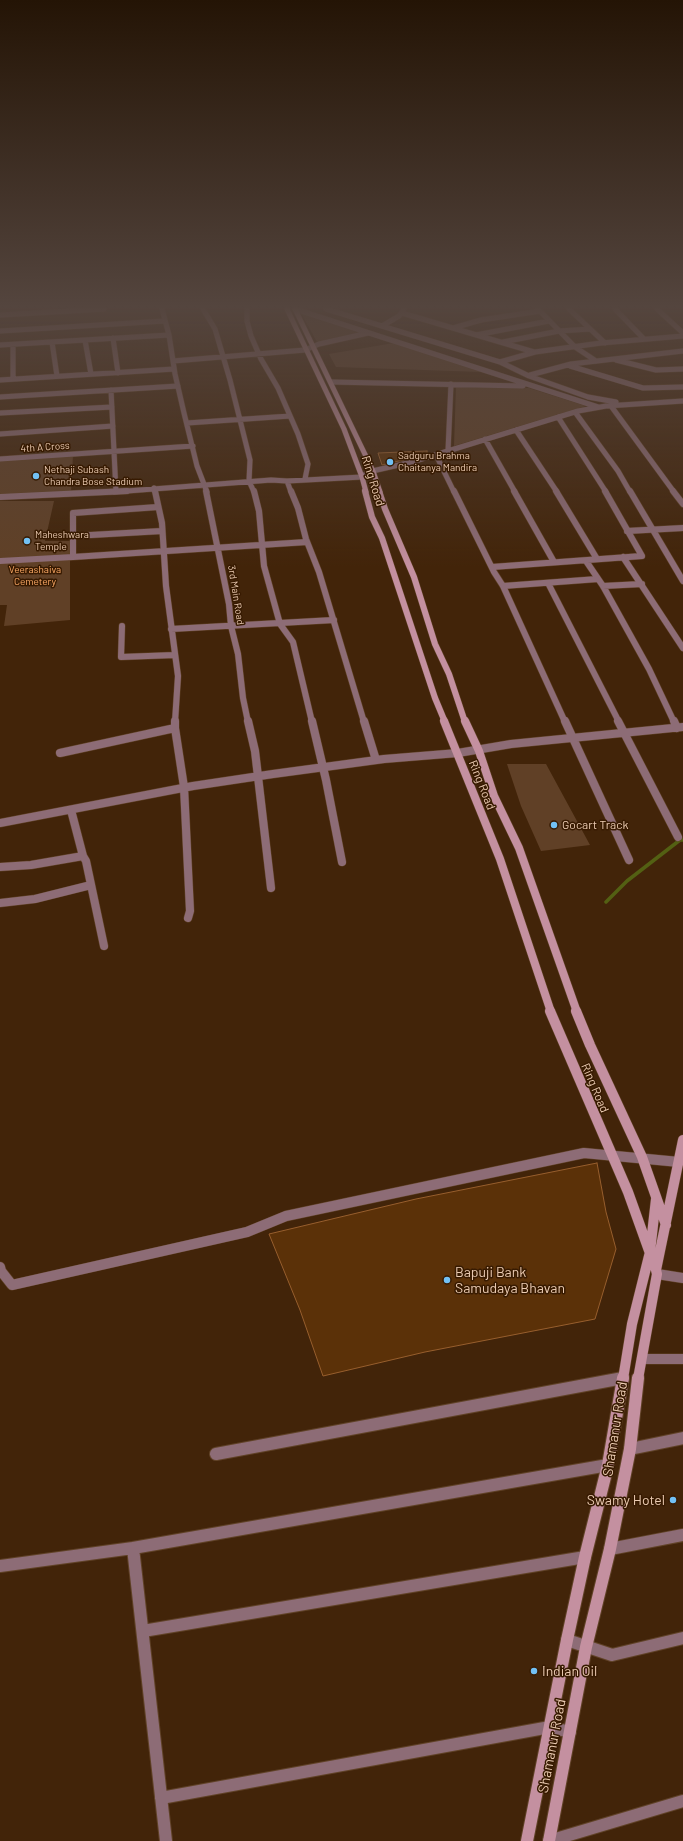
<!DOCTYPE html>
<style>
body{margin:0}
canvas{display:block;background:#422409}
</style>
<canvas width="683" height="1841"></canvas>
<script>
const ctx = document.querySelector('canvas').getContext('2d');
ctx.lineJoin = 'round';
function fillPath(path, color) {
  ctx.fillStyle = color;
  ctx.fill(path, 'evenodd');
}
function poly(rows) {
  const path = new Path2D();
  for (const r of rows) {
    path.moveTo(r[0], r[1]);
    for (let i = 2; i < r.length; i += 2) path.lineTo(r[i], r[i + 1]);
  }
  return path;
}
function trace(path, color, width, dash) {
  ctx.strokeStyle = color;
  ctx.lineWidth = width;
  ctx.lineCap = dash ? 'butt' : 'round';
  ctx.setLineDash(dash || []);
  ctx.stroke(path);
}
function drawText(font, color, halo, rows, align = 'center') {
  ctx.font = font + ' Barlow,sans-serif';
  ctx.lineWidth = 3;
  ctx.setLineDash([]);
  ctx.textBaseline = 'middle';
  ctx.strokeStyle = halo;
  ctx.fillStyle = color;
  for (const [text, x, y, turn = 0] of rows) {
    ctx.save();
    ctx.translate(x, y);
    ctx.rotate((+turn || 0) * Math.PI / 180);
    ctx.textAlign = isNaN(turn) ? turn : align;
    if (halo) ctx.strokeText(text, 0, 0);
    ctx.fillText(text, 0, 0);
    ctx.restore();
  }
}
fillPath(poly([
 [301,313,364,334,317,342],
 [394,343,482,372,336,367,329,354],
 [456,387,529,388,586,406,454,446],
 [73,455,71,491,0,494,0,460],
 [0,501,54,501,45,541,70,541,70,620,4,626,7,605,0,605],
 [507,764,546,764,590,845,541,851,521,806]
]), '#604026');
trace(poly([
 [606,902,627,881,680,840,683,840]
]), '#536013', 3.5);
const building = poly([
 [427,451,427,453,411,458,382,465,378,453,427,451],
 [597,1163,606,1212,616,1249,595,1319,425,1352,323,1376,300,1310,269,1234,416,1199,597,1163]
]);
fillPath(building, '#5b3108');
trace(building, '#975e2d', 1);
const minorFar4 = poly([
 [162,309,169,335,175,374,184,413,197,466,207,492],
 [203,309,215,329,230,380,250,460,249,481,254,492],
 [247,309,247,321,251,336,261,359,278,388,298,434,308,464,305,479],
 [295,309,598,407],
 [326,309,500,362,529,376,588,397,616,402],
 [538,309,575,347,596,361],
 [569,309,605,343],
 [615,309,644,339],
 [657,309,683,333],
 [402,313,534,352],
 [0,315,104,309],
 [382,326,399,316,404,309],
 [453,328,481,320,540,311],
 [0,331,165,321],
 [476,335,549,321],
 [113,338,118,373],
 [85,340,91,374],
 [52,342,57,376],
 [503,342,559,331,590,329],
 [0,345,169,335],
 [13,345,13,379],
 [616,360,656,370,683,369],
 [173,361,305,350,319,344,368,333],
 [500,362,535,352,601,343,683,336],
 [570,366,643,388,683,387],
 [530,375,571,364,683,351],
 [0,380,174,369],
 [331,382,523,386],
 [111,390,116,492],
 [0,397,178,386],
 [611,406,674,492],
 [575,412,618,471,630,492],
 [0,413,112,407],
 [558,417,606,492],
 [187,423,290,416],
 [516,430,557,492],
 [0,434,113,426],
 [485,439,515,492],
 [448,451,451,384],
 [436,455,454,492],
 [0,459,193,446],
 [287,481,291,492],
 [154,488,155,492],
 [114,492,271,480,287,481,362,477,368,472,412,462,578,411,606,406,683,401]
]);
const minorFar3 = poly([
 [155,491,162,523,166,586,178,676,175,722],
 [206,491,229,604,231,626,238,654,243,698,248,722],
 [254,491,259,511,264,566,280,624,293,642,312,722],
 [291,491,298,508,306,539,319,572,364,722],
 [454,491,494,572,503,586,565,722],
 [514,491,554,562],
 [556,491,597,559],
 [630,491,683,581],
 [673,491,683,504],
 [0,497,127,491],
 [158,507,73,513,73,536,162,531],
 [627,531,683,528],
 [73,536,73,557,307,542],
 [623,557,683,648],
 [0,561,73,557],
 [586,561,603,586,649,669,674,722],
 [492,567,642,556,605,491],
 [548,583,619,722],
 [503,586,598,579],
 [603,586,642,584],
 [122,626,121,657,175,655],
 [171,629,334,620]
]);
const minorFar2 = poly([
 [175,721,175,728,184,787,190,911,188,918],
 [248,721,255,751,271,888],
 [312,721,326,780,342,862],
 [364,721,376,760],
 [565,721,629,860],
 [618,721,678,837],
 [674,721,677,728],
 [60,753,175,728],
 [71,810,83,856,86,861,104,946],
 [0,823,193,786,273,774,384,759,458,753,511,744,683,727],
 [0,867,31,865,83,856],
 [0,903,35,899,91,885]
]);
const minorFar1 = poly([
 [0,1267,1,1271,12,1285,247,1232,286,1216,584,1153,679,1162],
 [657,1274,683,1278],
 [642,1359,683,1359],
 [620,1379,623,1378]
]);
const minor = poly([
 [630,1449,683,1438],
 [216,1454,623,1378],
 [610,1549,683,1535],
 [0,1566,133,1548],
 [143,1631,585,1557],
 [567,1640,612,1655,683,1638],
 [161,1798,550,1727,570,1732],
 [166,1841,133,1548,608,1465],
 [549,1841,683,1801]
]);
const secondaryFar4 = poly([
 [287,309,344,429,362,477,366,492],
 [295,309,373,471,380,492]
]);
const secondaryFar3 = poly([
 [365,491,372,517,382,538,435,698,445,722],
 [379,491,385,509,414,577,435,644,449,674,465,722]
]);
const secondaryFar2 = poly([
 [444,721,500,859,551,1012],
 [465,721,479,751,494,796,519,848,577,1012]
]);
const secondaryFar1 = poly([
 [550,1011,628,1192,656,1270],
 [576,1011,590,1045,642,1157,666,1225],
 [623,1379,632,1324,650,1252,656,1199],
 [638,1379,657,1274,656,1270,683,1140]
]);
const secondary = poly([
 [527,1841,567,1640,585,1557,608,1465,623,1378],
 [549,1841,586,1647,610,1549,630,1449,638,1378]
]);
trace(minorFar4, '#604227', 6);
trace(minorFar3, '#604227', 7);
trace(minorFar2, '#604227', 9);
trace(minorFar1, '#604227', 11);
trace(minor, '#604227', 14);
trace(secondaryFar4, '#604227', 6);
trace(secondaryFar3, '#604227', 7);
trace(secondaryFar2, '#604227', 9);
trace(secondaryFar1, '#604227', 11);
trace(secondary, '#604227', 14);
trace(minorFar4, '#8d6c76', 5);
trace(minorFar3, '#8d6c76', 6);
trace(minorFar2, '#8d6c76', 8);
trace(minorFar1, '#8d6c76', 10);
trace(minor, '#8d6c76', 12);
trace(secondaryFar4, '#c490a0', 5);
trace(secondaryFar3, '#c490a0', 6);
trace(secondaryFar2, '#c490a0', 8);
trace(secondaryFar1, '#c490a0', 10);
trace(secondary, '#c490a0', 12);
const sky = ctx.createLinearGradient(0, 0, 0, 567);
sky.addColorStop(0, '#241405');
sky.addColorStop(0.54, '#54453e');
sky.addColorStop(1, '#54453e00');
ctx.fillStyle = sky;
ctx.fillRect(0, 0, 683, 567);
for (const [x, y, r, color] of [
 [390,462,4,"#72c1f5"],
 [36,476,4,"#72c1f5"],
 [27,541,4,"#72c1f5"],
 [554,825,4,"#72c1f5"],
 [447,1280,4,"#72c1f5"],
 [673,1500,4,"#72c1f5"],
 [534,1671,4,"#72c1f5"]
]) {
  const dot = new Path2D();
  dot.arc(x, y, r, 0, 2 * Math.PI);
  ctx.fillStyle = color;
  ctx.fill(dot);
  trace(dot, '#371a01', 1.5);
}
drawText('10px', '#ebcbb2', '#371a01', [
 ["4th A Cross",45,447,-4],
 ["3rd Main Road",236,595,81]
]);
drawText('10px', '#ebcbb2', '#371a01', [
 ["Sadguru Brahma",398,456],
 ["Chaitanya Mandira",398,468],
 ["Nethaji Subash",44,470],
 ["Chandra Bose Stadium",44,482],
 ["Maheshwara",35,535],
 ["Temple",35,547]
], 'left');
drawText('10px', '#ffac68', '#371a01', [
 ["Veerashaiva",35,570],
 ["Cemetery",35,582]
]);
drawText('12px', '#ebcbb2', '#371a01', [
 ["Ring Road",373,481,73],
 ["Ring Road",482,785,68],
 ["Ring Road",595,1088,67]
]);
drawText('12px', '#ebcbb2', '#371a01', [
 ["Gocart Track",562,825]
], 'left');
drawText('14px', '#ebcbb2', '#371a01', [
 ["Bapuji Bank",455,1272],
 ["Samudaya Bhavan",455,1288],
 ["Swamy Hotel",665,1500,"right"],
 ["Indian Oil",542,1671]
], 'left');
drawText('14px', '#ebcbb2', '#371a01', [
 ["Shamanur Road",615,1429,-81],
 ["Shamanur Road",552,1746,-79]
]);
</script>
